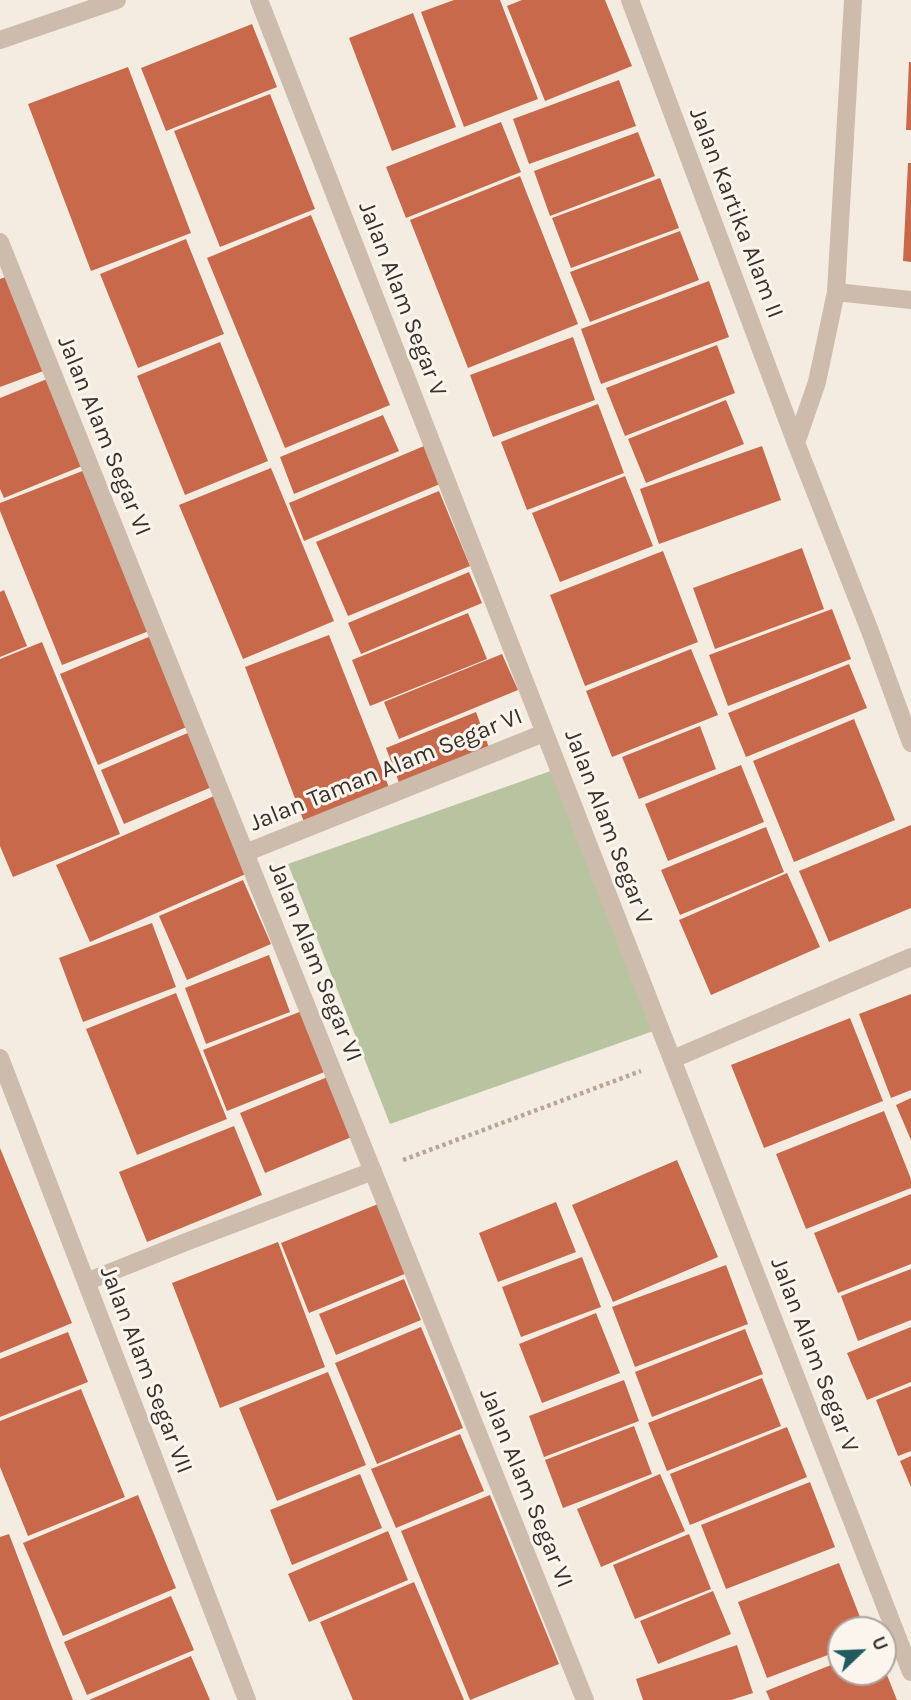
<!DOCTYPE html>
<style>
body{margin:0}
#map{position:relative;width:911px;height:1700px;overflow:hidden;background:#f4ebe1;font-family:Karla,sans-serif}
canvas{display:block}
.north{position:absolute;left:827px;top:1616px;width:70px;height:70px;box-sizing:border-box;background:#fbf5ee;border:2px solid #aea6a0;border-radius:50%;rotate:67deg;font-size:19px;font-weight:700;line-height:28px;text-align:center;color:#3b302b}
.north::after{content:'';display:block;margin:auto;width:24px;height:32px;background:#1f5a5e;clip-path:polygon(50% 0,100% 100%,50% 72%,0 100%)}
</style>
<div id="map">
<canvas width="911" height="1700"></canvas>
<div class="north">U</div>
</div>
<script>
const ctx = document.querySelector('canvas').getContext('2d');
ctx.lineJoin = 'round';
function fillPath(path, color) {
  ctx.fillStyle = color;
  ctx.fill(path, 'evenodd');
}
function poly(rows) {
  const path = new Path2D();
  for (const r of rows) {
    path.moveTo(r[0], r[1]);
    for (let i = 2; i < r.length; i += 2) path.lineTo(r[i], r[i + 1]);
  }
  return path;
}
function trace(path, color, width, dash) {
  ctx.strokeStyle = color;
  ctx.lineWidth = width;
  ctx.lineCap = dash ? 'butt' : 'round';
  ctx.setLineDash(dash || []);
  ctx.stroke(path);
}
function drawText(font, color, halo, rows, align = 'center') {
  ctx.font = font + ' Karla,sans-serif';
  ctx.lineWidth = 6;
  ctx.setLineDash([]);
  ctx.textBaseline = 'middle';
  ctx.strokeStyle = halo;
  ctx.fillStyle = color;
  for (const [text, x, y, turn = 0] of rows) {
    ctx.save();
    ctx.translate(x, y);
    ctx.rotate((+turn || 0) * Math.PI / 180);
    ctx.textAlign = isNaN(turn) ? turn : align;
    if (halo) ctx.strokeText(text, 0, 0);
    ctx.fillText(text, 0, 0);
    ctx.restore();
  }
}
fillPath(poly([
 [562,767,659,1029,390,1124,288,864]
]), '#b8c4a0');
fillPath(poly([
 [454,0,500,0,538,99,464,127,421,12],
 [522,0,605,0,632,66,545,101,507,6],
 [413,13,456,127,392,151,349,38],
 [252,24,277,87,166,131,141,68],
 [909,62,911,62,911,130,906,130],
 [128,67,191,233,91,271,28,104],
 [619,80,636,126,529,164,513,119],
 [270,94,315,209,220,247,174,131],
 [501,122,521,172,406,218,386,167],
 [638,132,655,176,550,216,534,171],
 [908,163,911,163,911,262,903,261],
 [520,176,578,324,468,368,410,220],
 [660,178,679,228,571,268,552,218],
 [311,215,390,405,285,448,207,258],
 [680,231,699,280,590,322,570,272],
 [186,239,224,334,138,368,100,274],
 [8,276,46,370,0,387,0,279],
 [709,281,729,337,601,384,581,329],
 [573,337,595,400,493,437,470,375],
 [220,342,268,461,185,495,137,376],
 [717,345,735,393,625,436,606,388],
 [47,379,82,466,4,498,0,489,0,398],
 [726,400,744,444,646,483,628,439],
 [598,404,624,473,527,510,501,442],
 [383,415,399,451,294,494,280,457],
 [424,446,440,484,304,541,289,503],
 [762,446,781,500,659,544,640,489],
 [271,468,334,621,243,659,179,505],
 [85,470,149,631,62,665,0,511,0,503],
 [625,476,653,546,560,582,532,513],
 [439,491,470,566,348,616,316,542],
 [802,548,824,609,715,649,693,588],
 [663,551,698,642,585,686,550,595],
 [469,572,482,603,361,654,348,623],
 [4,590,27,646,0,657,0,592],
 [832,609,851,659,728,706,709,655],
 [468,613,487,659,370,706,352,660],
 [329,635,390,790,304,822,245,667],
 [151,636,189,726,98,765,60,674],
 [42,642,120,834,13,877,0,846,0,659],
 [691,649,718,715,612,757,586,691],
 [502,654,518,690,399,739,384,702],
 [849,664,867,708,746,757,728,713],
 [476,712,491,753,401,788,386,748],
 [854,719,895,820,794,862,753,761],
 [700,726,716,769,639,799,622,757],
 [190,732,214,786,124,824,101,770],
 [741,765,764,822,668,861,645,804],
 [214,796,248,873,90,942,56,865],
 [911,825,911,908,829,942,799,871],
 [766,827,784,872,680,915,661,870],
 [787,873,820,947,711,995,679,920],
 [243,880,271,944,187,980,159,916],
 [152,923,176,987,83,1022,59,958],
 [269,955,290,1012,206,1044,185,988],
 [176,993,227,1119,137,1155,86,1029],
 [911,994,911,1090,891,1098,859,1014],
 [307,1009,332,1069,227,1111,203,1050],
 [850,1018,883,1101,764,1148,731,1065],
 [330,1076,354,1136,265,1173,240,1113],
 [911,1098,911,1140,896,1105],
 [884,1111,911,1179,911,1188,806,1229,776,1154],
 [234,1126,262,1195,147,1242,119,1172],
 [0,1148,72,1323,0,1353],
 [677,1160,718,1257,613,1302,572,1205],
 [911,1194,911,1264,838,1293,814,1233],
 [383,1202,412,1271,309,1313,281,1243],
 [556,1202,576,1252,498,1282,479,1233],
 [278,1242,325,1367,220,1408,172,1283],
 [582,1257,601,1307,521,1337,502,1287],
 [726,1265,748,1324,635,1367,612,1307],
 [911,1269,911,1320,858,1341,841,1296],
 [404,1279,421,1320,336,1355,319,1314],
 [596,1313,620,1373,542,1403,519,1344],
 [421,1327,463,1428,377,1464,335,1363],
 [911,1327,911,1382,867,1400,847,1353],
 [745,1329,763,1374,652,1417,635,1372],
 [68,1332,88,1382,0,1417,0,1359],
 [328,1372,366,1465,277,1501,239,1408],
 [762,1378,781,1426,667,1471,648,1423],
 [624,1380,639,1421,544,1457,529,1416],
 [911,1386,911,1451,898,1456,876,1400],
 [81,1389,125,1497,28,1536,0,1467,0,1421],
 [634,1426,652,1474,563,1508,545,1460],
 [787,1427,807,1477,690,1525,670,1474],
 [460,1434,484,1491,396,1528,371,1469],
 [911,1456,911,1487,900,1461],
 [360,1474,382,1528,292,1565,270,1510],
 [660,1474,685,1531,601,1567,577,1509],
 [810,1482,835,1547,726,1589,701,1525],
 [138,1495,176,1588,63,1636,23,1543],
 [490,1495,559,1664,470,1700,401,1531],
 [388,1531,408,1580,309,1622,288,1574],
 [9,1534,50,1642,73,1700,0,1700,0,1537],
 [689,1534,711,1589,635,1619,613,1565],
 [839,1563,865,1630,841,1630,841,1650,767,1678,738,1602],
 [414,1582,464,1700,353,1700,320,1622],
 [713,1591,731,1634,658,1664,640,1621],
 [171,1596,194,1650,87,1695,64,1642],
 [737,1645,753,1693,731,1700,643,1700,636,1679],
 [191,1656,210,1700,89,1700],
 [841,1661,841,1672,883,1672,883,1665,897,1700,770,1700,766,1691]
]), '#c8694b');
trace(poly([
 [403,1160,641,1071]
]), '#b9a596', 4.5, [3.5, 3.5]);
trace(poly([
 [259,0,911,1672],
 [630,0,796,443,870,631,911,743],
 [0,40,117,0],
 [0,242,585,1700],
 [836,292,911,300],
 [796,443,817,382,836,292,853,0],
 [245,853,544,733],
 [0,1058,247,1700],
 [673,1059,911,957],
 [86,1282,191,1240,373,1171]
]), '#cdbbac', 18);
drawText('24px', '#3b302b', '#fbf5ee', [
 ["Jalan Kartika Alam II",736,213,69],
 ["Jalan Alam Segar V",402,299,69],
 ["Jalan Alam Segar VI",104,436,68],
 ["Jalan Taman Alam Segar VI",386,770,-22],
 ["Jalan Alam Segar V",608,827,69],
 ["Jalan Alam Segar VI",315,962,68],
 ["Jalan Alam Segar V",814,1355,69],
 ["Jalan Alam Segar VII",146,1370,69],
 ["Jalan Alam Segar VI",526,1488,68]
]);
</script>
